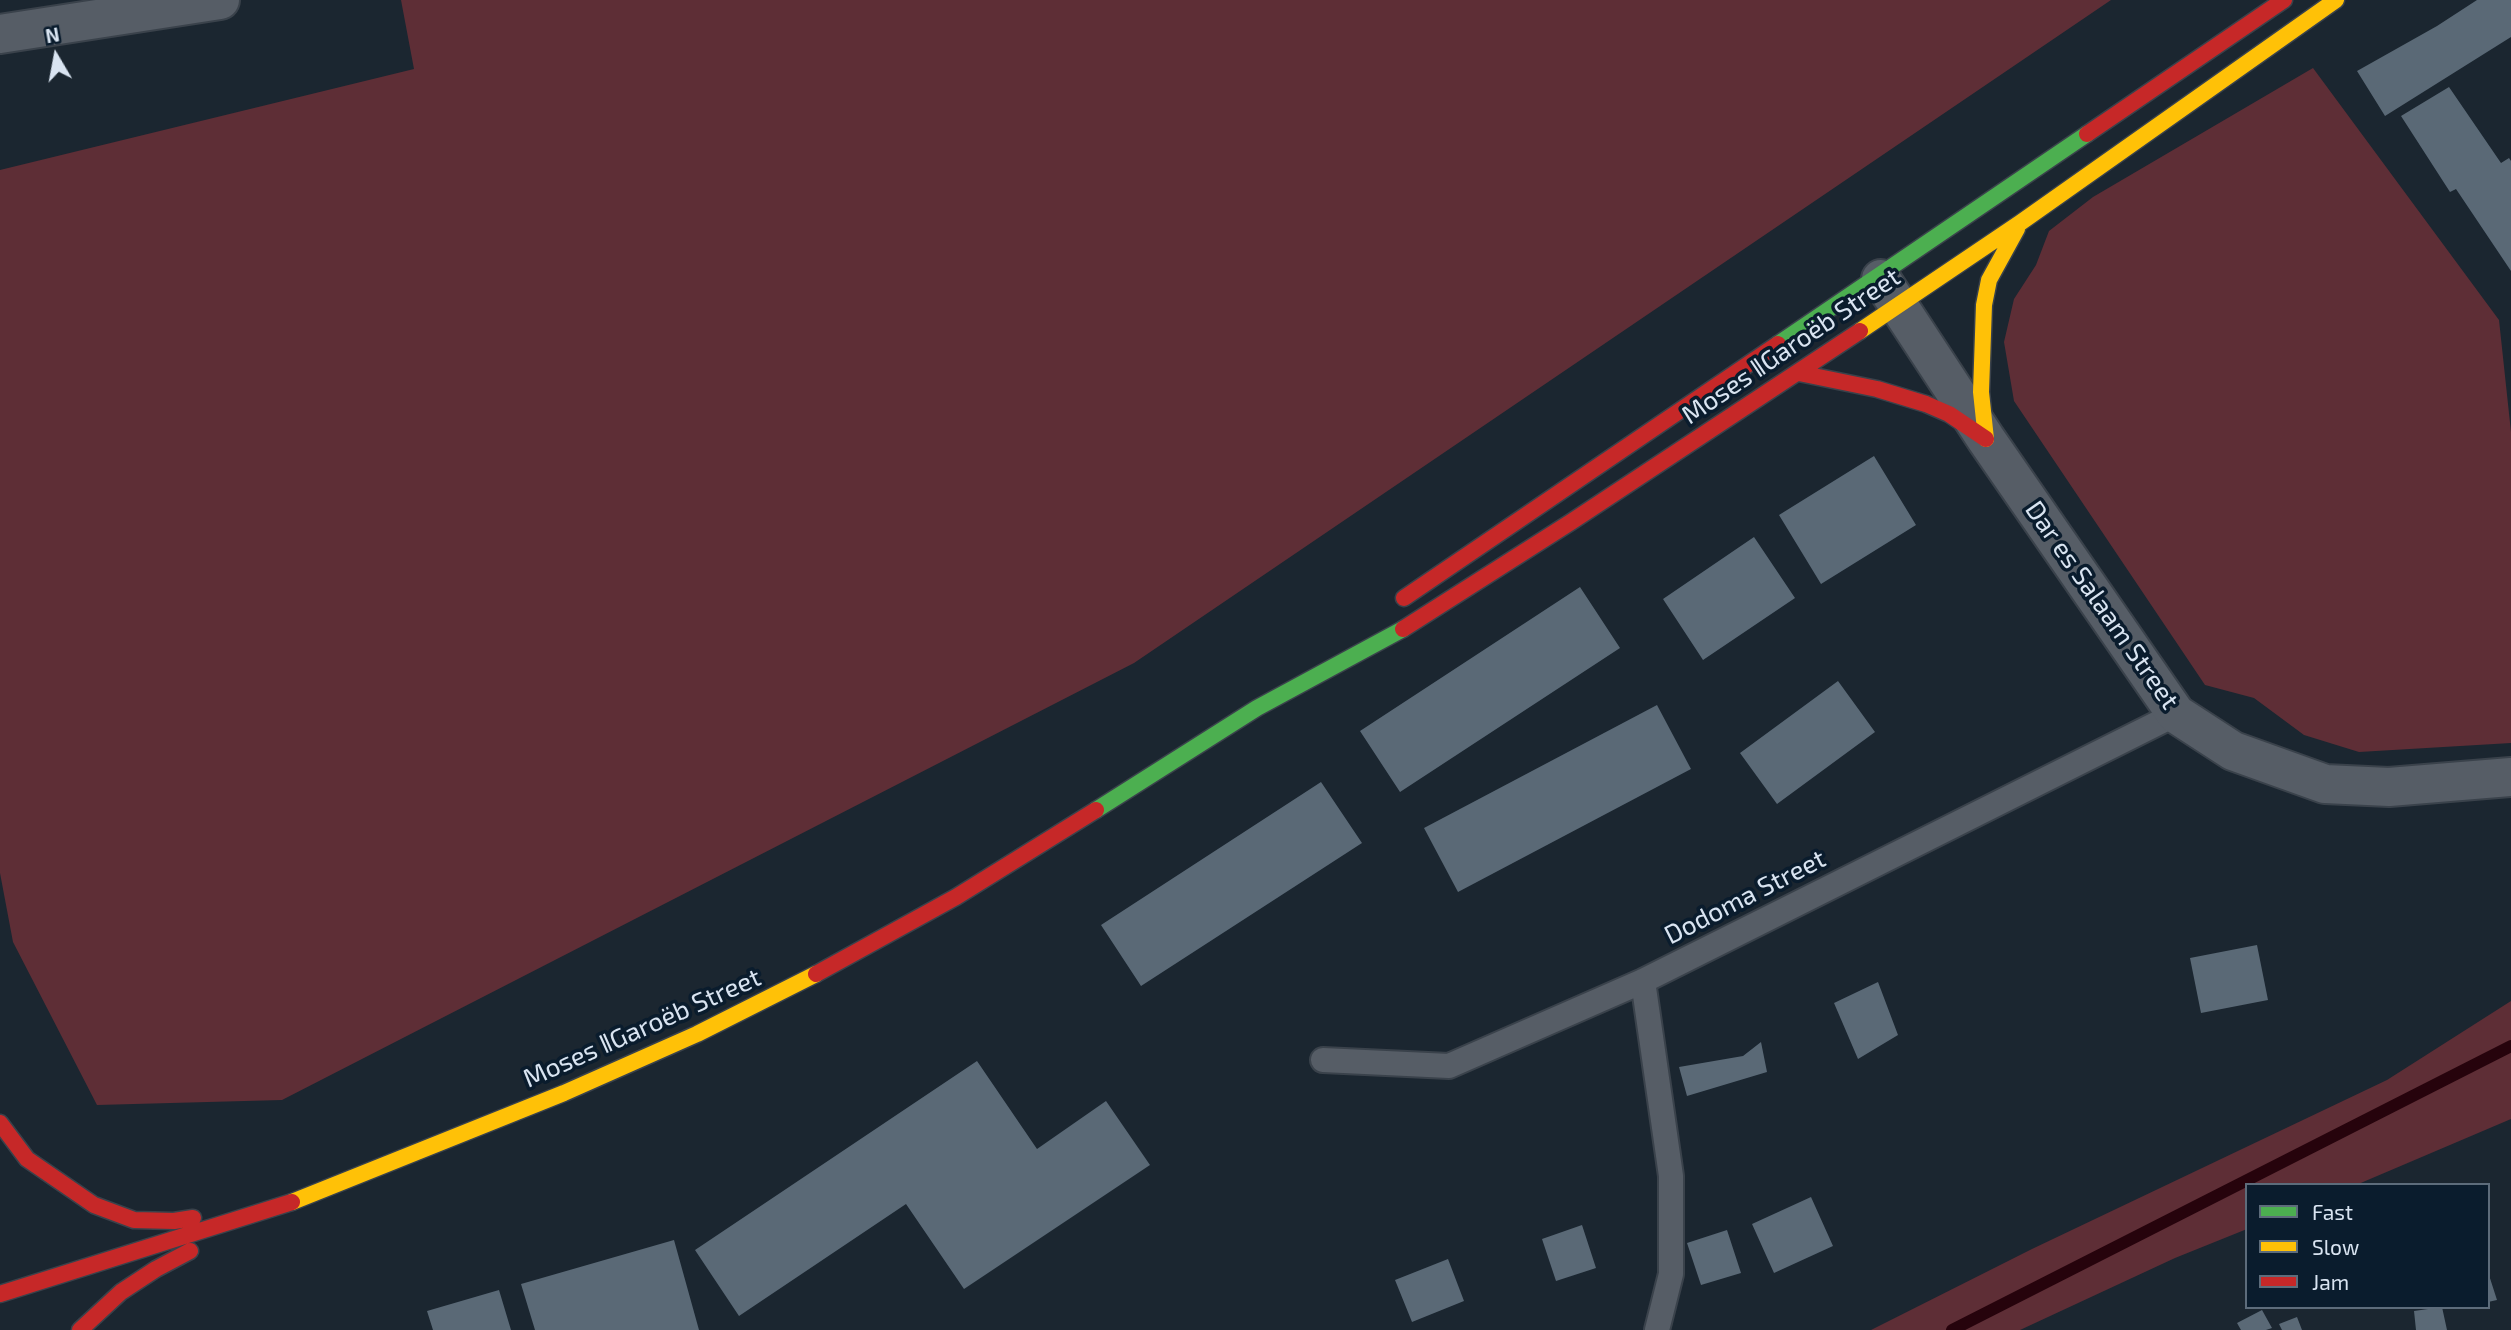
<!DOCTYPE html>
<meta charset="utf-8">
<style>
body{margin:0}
#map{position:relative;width:2511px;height:1330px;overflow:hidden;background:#1b2630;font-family:"Exo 2",sans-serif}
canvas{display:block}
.legend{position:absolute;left:2245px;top:1183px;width:245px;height:126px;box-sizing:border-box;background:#0a1c2d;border:2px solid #5d6c7b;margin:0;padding:9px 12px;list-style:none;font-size:21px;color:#d9e4f1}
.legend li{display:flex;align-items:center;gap:14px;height:35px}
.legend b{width:35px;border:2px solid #5d6c7b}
.north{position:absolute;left:21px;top:21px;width:70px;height:70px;-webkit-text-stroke:5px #0a1c2d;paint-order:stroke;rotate:350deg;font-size:19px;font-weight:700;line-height:28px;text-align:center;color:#d9e4f1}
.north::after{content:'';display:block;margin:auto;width:24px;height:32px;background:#d9e4f1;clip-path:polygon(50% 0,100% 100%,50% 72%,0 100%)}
</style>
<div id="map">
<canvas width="2511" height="1330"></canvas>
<ul class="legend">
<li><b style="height:9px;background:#4caf50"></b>Fast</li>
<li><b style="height:9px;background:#ffc107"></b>Slow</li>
<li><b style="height:9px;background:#c62828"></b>Jam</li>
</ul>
<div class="north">N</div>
</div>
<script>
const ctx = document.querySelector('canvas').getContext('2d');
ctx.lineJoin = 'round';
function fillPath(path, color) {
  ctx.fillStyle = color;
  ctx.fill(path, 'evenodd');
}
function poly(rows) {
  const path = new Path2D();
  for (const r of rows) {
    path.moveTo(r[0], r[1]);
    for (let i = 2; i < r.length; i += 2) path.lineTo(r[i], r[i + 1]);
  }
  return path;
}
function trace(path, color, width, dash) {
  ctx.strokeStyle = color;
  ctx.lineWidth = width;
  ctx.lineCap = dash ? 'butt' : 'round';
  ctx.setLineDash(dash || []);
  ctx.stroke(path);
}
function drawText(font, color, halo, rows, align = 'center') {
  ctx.font = font + ' "Exo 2",sans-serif';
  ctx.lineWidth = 7;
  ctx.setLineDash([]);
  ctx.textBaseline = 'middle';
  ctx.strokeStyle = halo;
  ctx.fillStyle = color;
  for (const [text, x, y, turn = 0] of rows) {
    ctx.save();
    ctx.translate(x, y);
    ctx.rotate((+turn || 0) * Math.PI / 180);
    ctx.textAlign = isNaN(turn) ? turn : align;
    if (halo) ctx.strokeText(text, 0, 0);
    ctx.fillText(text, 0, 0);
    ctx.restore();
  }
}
fillPath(poly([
 [401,0,2111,0,1134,663,282,1100,97,1105,13,942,0,873,0,170,414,69],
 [2313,68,2499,320,2511,432,2511,743,2359,752,2304,735,2254,698,2205,685,2014,401,2004,342,2014,299,2036,265,2049,231,2093,197],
 [2511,1001,2511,1119,2356,1185,2247,1185,2247,1229,2175,1258,2020,1330,1871,1330,2032,1249,2387,1080]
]), '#5e2e36');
trace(poly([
 [1952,1330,2511,1046]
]), '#26030c', 12);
fillPath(poly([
 [2477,0,2511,0,2511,37,2385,116,2357,71,2437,26],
 [2449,87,2501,163,2509,158,2511,161,2511,271,2456,189,2450,192,2401,116],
 [1874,456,1916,525,1821,584,1779,515],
 [1754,537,1795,598,1703,660,1663,599],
 [1580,587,1620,648,1400,792,1360,731],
 [1838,681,1875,732,1777,804,1740,753],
 [1657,705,1691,769,1458,892,1424,828],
 [1321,782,1362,843,1141,986,1101,925],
 [2257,945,2268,1000,2201,1013,2190,958],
 [1878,982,1898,1035,1858,1059,1834,1003],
 [1761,1042,1767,1072,1687,1096,1679,1067,1743,1056],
 [977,1061,1037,1149,1106,1101,1150,1165,964,1289,906,1204,739,1316,695,1250],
 [1811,1197,1833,1246,1774,1273,1752,1224],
 [1582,1225,1596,1268,1556,1281,1542,1239],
 [1727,1230,1741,1273,1701,1285,1687,1243],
 [674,1240,699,1330,535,1330,521,1284],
 [1448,1259,1464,1301,1412,1322,1395,1280],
 [2488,1272,2497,1300,2488,1302],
 [499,1290,511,1330,433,1330,427,1311],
 [2442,1307,2447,1330,2416,1330,2414,1311],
 [2262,1310,2272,1328,2266,1330,2241,1330,2237,1323],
 [2297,1317,2302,1330,2282,1330,2279,1324]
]), '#5a6976');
const lane = poly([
 [1643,981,1671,1176,1671,1274,1657,1330],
 [1323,1060,1449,1066,1643,981,2176,714]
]);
const street = poly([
 [0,34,220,0],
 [1881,279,1986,439,2176,714,2233,751,2325,784,2389,787,2511,777]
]);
const fast = poly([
 [1778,344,2087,134],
 [1096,810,1257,708,1403,629]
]);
const slow = poly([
 [1860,331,2020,223,2336,0],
 [1986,439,1981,392,1984,305,1989,280,2017,229],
 [292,1202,564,1093,697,1034,816,974]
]);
const jam = poly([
 [2087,134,2284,0],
 [1799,373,1877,389,1926,404,1949,414,1986,439],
 [1404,598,1778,344],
 [1403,629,1571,522,1860,331],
 [816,974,956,897,1096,810],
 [0,1123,27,1159,94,1205,134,1220,174,1221,193,1218],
 [0,1294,292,1202],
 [80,1330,121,1292,156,1269,190,1251]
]);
trace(lane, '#3a424b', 28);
trace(street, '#3a424b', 42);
trace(fast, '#3a424b', 19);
trace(slow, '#3a424b', 19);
trace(jam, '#3a424b', 19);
trace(lane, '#565d66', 24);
trace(street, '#565d66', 38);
trace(fast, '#4caf50', 16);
trace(slow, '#ffc107', 16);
trace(jam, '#c62828', 16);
drawText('26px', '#d9e4f1', '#0a1c2d', [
 ["Moses ǁGaroëb Street",1791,346,-34],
 ["Dar es Salaam Street",2102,605,55],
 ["Dodoma Street",1745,897,-27],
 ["Moses ǁGaroëb Street",642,1028,-24]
]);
</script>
